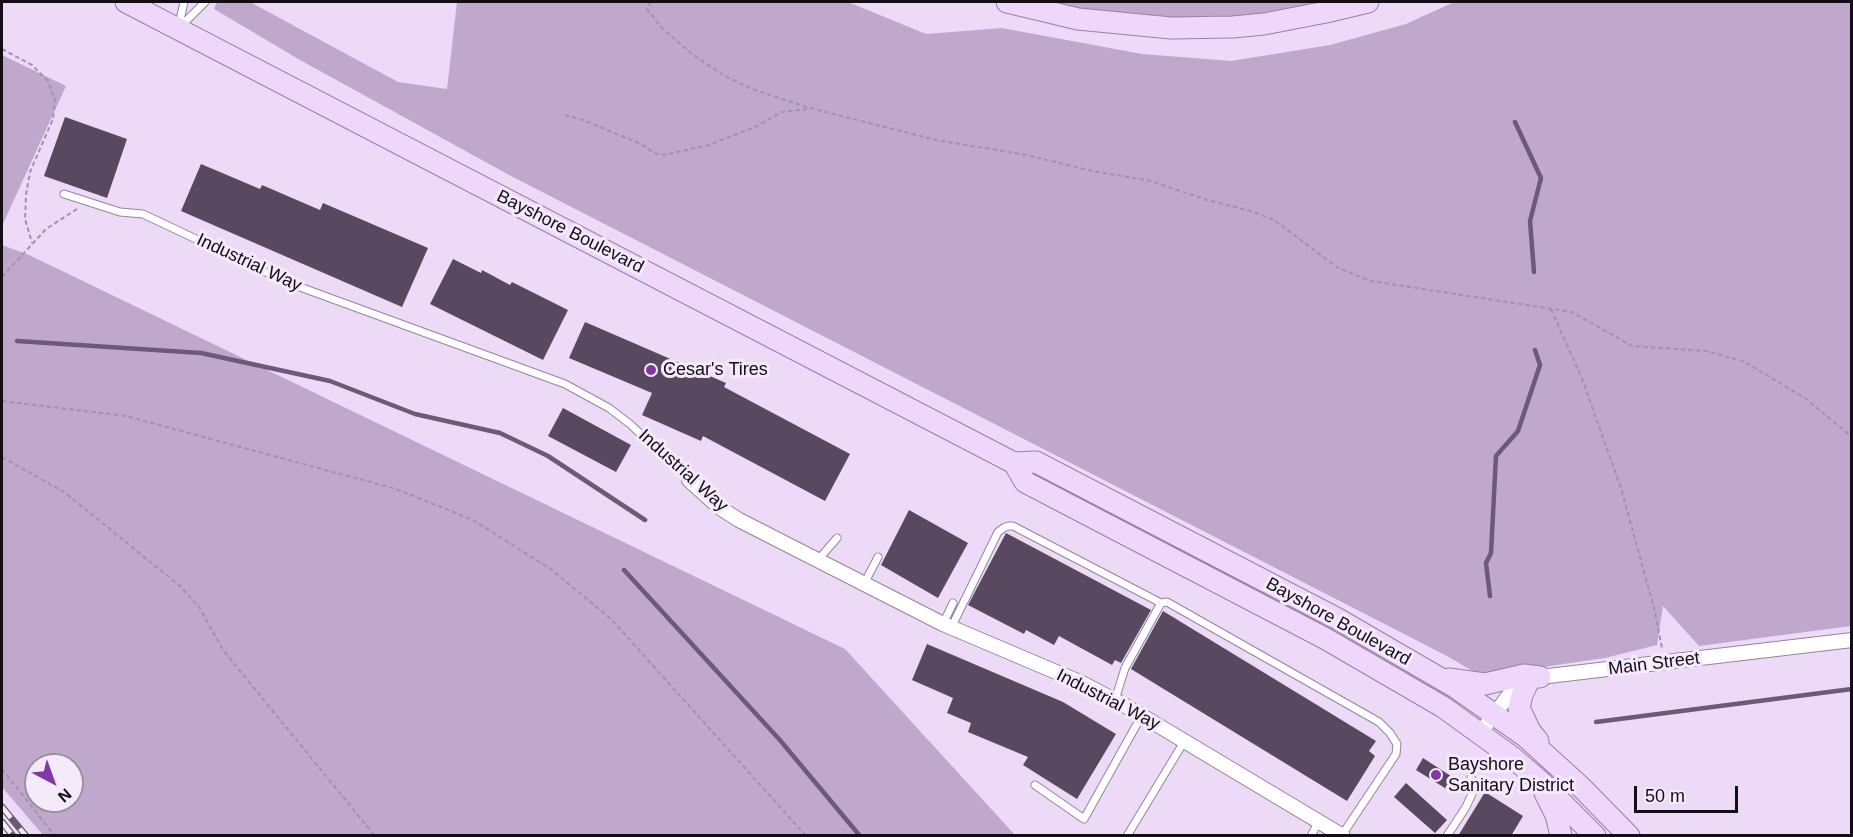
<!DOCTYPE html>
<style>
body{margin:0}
#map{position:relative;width:1853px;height:837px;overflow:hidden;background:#ecdaf6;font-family:Helvetica,sans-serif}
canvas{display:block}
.frame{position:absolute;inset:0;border:3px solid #130d16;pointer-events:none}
.north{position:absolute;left:24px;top:753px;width:60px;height:60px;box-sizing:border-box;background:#f5eafb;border:2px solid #9b929f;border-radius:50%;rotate:139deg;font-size:16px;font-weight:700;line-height:24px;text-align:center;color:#130d16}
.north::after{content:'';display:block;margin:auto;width:21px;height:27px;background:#8336a7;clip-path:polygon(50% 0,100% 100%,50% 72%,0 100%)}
.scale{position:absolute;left:1634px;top:786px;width:104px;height:27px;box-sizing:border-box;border:3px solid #130d16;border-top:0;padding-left:8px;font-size:18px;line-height:21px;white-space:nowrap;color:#130d16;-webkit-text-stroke:4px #f5eafb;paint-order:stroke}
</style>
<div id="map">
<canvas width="1853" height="837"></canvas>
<div class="frame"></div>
<div class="north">N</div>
<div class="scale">50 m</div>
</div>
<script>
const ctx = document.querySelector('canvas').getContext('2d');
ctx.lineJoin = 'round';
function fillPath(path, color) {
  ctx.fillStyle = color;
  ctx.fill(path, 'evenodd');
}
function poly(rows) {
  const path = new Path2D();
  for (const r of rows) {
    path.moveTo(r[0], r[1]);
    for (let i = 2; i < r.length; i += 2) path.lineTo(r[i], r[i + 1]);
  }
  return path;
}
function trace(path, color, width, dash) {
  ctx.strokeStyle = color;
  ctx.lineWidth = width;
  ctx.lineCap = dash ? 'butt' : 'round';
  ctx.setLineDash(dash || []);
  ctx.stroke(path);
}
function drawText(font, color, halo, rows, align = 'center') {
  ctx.font = font + ' Helvetica,sans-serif';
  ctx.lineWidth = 6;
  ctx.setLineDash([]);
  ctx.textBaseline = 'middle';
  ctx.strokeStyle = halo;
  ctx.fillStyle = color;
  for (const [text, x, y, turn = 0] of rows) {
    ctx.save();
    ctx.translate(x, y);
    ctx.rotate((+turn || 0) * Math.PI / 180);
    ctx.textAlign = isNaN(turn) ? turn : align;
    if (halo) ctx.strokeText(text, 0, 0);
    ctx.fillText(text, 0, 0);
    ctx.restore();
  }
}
fillPath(poly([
 [217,2,250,2,398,82,447,89,457,2,848,2,926,34,1002,28,1142,54,1231,61,1330,45,1406,24,1454,2,1851,2,1851,626,1699,646,1663,606,1657,645,1605,658,1481,676,1447,656,511,176,300,60,214,9],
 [1007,2,1368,2,1233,27],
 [2,55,66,86,2,226],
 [2,245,29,255,845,649,1015,835,43,835,2,787],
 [36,765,72,765,72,801,36,801]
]), '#c0a8cd');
trace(poly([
 [1515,122,1541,178,1530,221,1534,272],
 [17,341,201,353,330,381,415,414,500,433,548,456,645,520],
 [624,570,779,739,860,836],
 [1490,596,1486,563,1491,553,1496,456,1518,431,1540,365,1535,350],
 [1596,722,1852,689]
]), '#6d5978', 4.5);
fillPath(poly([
 [65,117,127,139,107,198,44,176],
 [201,164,260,189,262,185,320,210,323,203,428,248,402,307,181,211],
 [453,259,481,273,482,270,510,285,512,282,568,310,543,360,430,304],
 [585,322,726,383,724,387,850,454,825,501,703,436,701,441,642,415,652,393,569,358],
 [563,408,631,445,616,472,548,436],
 [909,510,968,543,938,598,881,565],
 [1006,533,1151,610,1121,663,1115,660,1112,665,1059,636,1054,645,1026,630,1024,634,968,605],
 [1163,611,1376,741,1369,751,1375,756,1347,801,1131,669],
 [927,644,1063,702,1116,734,1077,799,1023,765,1028,757,968,732,971,723,947,713,953,698,912,680],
 [1423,758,1460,782,1453,793,1416,770],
 [1406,783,1447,820,1435,833,1394,797],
 [1485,792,1523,816,1511,836,1458,836]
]), '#584960');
const lane = poly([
 [179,25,184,2],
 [180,27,205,2],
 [64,194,120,212,143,214,289,283,565,384,609,408,630,424,689,480],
 [818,560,837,538],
 [864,584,878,557],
 [943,624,953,603],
 [951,628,998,532,1005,527,1009,526,1013,526,1161,603],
 [1115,700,1125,668,1161,603,1167,602,1379,722,1390,733,1397,744,1396,754,1342,835],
 [1035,785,1084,819,1142,715],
 [1127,836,1185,740],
 [1311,836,1319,821],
 [1447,836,1466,807,1476,785,1471,778]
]);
const street = poly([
 [689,480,720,508,739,520,943,624,1082,683,1124,705,1343,836],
 [1480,733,1509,695,1518,687,1540,677,1852,640]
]);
const primary = poly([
 [126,2,1014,463,1036,462,1338,619,1455,687,1526,737,1581,787,1629,836],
 [1007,2,1078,19,1171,28,1233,27,1264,24,1326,12,1368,2],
 [1014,463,1025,482,1326,639,1443,707,1512,757,1540,781,1595,836],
 [1449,679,1485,684,1524,675,1540,677],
 [1528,682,1522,695,1519,708,1530,731,1538,741],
 [1545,793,1556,815,1561,836]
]);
trace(lane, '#95849e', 9);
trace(street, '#95849e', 16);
trace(primary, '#9a7fa9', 23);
trace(poly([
 [651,2,647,9,662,28,692,54,723,75,752,89,810,108,936,140,1027,155,1092,171,1151,181,1207,200,1251,211,1274,220,1338,268,1371,281,1572,312,1632,346,1707,351,1745,362,1805,398,1852,437],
 [2,49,32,65,48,81,55,101,53,119,30,172,26,195,25,219,32,243],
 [565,115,583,120,641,144,654,153,664,155,709,145,755,127,782,112,807,109],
 [2,277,46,229,77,209],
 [1551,309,1581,376,1621,488,1654,608,1662,648],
 [2,401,126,416,396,489,473,520,552,570,612,620,806,836],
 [2,457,64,492,180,586,199,607,223,650,375,836],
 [2,769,55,836]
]), '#a193a9', 2, [4.5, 3]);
trace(lane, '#fff', 7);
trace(street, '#fff', 14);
trace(primary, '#eed7fb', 21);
const rail = poly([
 [2,807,26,836],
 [2,822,13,836]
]);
trace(rail, '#665b6c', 7);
trace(rail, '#f5eafb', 4.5, [14]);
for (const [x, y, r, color] of [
 [651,370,6,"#8336a7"],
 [1436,775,6,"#8336a7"]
]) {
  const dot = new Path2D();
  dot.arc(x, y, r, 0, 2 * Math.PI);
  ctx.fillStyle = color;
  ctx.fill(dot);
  trace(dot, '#f5eafb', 2);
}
drawText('18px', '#130d16', '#f5eafb', [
 ["Bayshore Boulevard",570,232,27],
 ["Industrial Way",249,263,25],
 ["Industrial Way",683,471,42],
 ["Bayshore Boulevard",1338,622,29],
 ["Main Street",1654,664,-7],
 ["Industrial Way",1108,700,27]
]);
drawText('18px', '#130d16', '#f5eafb', [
 ["Cesar's Tires",663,370],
 ["Bayshore",1448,765],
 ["Sanitary District",1448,786]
], 'left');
</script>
